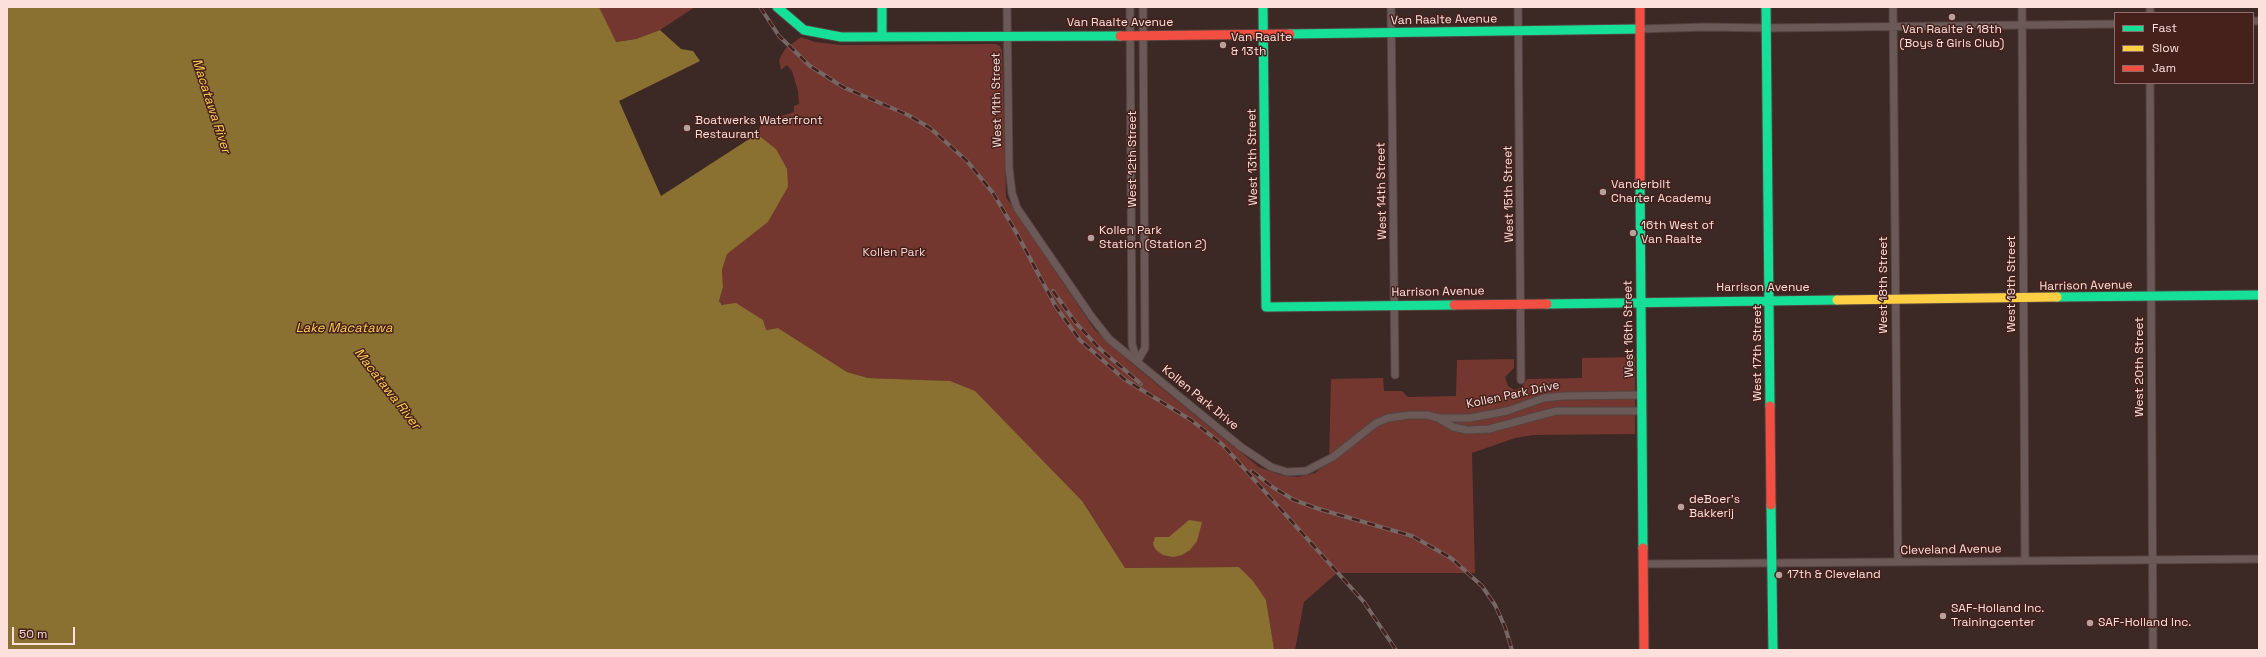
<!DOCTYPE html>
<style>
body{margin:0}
#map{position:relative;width:2266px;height:657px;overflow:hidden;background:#3c2825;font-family:"Space Grotesk",sans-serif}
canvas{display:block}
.frame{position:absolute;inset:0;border:8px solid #fbe0dc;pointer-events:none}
.legend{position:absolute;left:2114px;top:12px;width:140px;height:72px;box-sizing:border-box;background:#46201b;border:1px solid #8e6d68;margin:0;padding:5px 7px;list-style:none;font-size:12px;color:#fbe0dc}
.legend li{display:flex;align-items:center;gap:8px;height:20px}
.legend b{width:20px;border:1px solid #8e6d68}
.scale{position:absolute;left:12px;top:627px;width:63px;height:18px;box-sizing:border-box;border:2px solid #fbe0dc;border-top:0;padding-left:5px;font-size:12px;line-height:14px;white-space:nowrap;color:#fbe0dc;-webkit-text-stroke:3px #46201b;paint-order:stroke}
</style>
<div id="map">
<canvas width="2266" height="657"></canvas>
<div class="frame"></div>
<ul class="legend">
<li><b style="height:5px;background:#16e098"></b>Fast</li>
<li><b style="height:5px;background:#ffcf43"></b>Slow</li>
<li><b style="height:5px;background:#f24e42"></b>Jam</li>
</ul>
<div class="scale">50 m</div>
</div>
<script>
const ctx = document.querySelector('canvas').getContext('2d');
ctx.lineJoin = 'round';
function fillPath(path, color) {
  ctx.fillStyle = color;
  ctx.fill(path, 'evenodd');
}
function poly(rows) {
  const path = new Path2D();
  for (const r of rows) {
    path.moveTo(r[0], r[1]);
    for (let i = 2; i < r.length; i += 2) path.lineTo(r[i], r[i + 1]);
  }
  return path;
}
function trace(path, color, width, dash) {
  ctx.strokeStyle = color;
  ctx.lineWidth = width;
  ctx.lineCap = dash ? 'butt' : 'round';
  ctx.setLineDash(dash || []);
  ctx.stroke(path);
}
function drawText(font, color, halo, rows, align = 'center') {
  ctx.font = font + ' "Space Grotesk",sans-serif';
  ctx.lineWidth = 3;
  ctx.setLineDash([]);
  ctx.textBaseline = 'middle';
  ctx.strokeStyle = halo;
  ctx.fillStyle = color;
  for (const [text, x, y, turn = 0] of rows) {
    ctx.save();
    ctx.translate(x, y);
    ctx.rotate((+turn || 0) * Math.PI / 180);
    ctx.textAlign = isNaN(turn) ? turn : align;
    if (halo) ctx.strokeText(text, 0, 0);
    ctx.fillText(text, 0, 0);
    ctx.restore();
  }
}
fillPath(poly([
 [599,7,695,7,660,30,636,39,615,42],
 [801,37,815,42,841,45,995,44,1000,46,1002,51,1006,197,1094,329,1132,364,1259,467,1280,475,1298,477,1315,473,1329,462,1331,379,1383,378,1384,391,1402,391,1408,397,1456,396,1457,360,1514,359,1514,368,1505,377,1508,386,1515,390,1522,387,1527,379,1582,378,1582,358,1635,357,1635,434,1533,435,1515,438,1472,453,1475,573,1337,573,1304,602,1295,650,1274,650,1266,600,1239,567,1125,568,1084,503,943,381,868,378,847,372,778,328,766,330,723,305,719,301,723,287,722,270,727,253,768,222,788,187,776,149,757,134,762,122,794,112,794,106,799,104,798,91,792,71,787,65,781,70,779,60,785,49]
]), '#74372f');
fillPath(poly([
 [7,7,599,7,616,42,636,39,660,30,681,49,693,51,700,61,619,101,661,196,757,134,776,149,787,169,788,187,768,222,727,254,722,270,723,287,719,301,722,305,736,303,763,320,766,330,778,328,847,372,868,378,950,381,975,391,1083,502,1125,568,1239,567,1253,581,1266,600,1274,649,7,650],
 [1189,520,1202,522,1197,541,1190,550,1182,555,1173,557,1163,555,1156,550,1153,544,1155,537,1169,537]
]), '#8b7131');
const street = poly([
 [1007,7,1009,168,1012,193,1017,208,1091,316,1109,339,1241,447,1271,467,1287,472,1306,471,1333,457,1376,423,1388,418,1409,415,1427,415,1438,418,1453,427,1467,430,1489,429,1556,411,1641,411],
 [1130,7,1132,344,1137,362],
 [1391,7,1395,375],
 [1518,7,1521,380],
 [1893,7,1898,562],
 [2022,7,2025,561],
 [2150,7,2150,13],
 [2253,21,2259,21],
 [1640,29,1706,27,1766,28,2115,24],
 [2150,83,2153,650],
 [1137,362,1145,348,1143,7],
 [1438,418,1470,418,1507,411,1544,398,1563,396,1641,395],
 [1644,564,2259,559]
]);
const fast = poly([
 [777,7,804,30,841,37,1120,36],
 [882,7,882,36],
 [1263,7,1266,307,1454,305],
 [1766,7,1770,406],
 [1290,34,1640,29],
 [1640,183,1643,548],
 [2057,297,2259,295],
 [1547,304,1837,300],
 [1771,505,1773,650]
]);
const slow = poly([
 [1837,300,2057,297]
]);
const jam = poly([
 [1640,7,1640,183],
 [1120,36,1290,34],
 [1454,305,1547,304],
 [1770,406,1771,505],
 [1643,548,1644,650]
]);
trace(street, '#554341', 9);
trace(fast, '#554341', 11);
trace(slow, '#554341', 11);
trace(jam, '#554341', 11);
trace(street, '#6a5957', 7);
trace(fast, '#16e098', 9);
trace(slow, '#ffcf43', 9);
trace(jam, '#f24e42', 9);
const rail = poly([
 [760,7,779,36,810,66,843,87,908,115,930,128,967,161,993,193,1016,232,1056,307,1080,340,1124,379,1191,420,1223,445,1364,602,1396,650],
 [1053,291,1075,322,1099,348,1141,384],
 [1252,471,1274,488,1294,500,1319,509,1412,536,1451,558,1482,586,1495,605,1505,627,1512,650]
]);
trace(rail, '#766765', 4);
trace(rail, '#46201b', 2.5, [8]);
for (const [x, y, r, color] of [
 [1952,17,4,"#b8a09c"],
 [1223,45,4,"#b8a09c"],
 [687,128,4,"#b8a09c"],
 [1603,192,4,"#b8a09c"],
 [1633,233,4,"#b8a09c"],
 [1091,238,4,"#b8a09c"],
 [1681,507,4,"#b8a09c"],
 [1779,575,4,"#b8a09c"],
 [1943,616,4,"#b8a09c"],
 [2090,623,4,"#b8a09c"]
]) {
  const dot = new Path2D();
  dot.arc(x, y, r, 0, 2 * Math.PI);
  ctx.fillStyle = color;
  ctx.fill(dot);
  trace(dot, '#46201b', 1.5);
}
drawText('12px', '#fbe0dc', '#46201b', [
 ["Van Raalte Avenue",1444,20,-1],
 ["Van Raalte Avenue",1120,23],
 ["West 11th Street",997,100,-91],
 ["West 13th Street",1253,157,-91],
 ["West 12th Street",1133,159,-90],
 ["West 14th Street",1382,191,-91],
 ["West 15th Street",1509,194,-91],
 ["West 19th Street",2012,284,-90],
 ["West 18th Street",1884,285,-90],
 ["Harrison Avenue",2086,286,-1],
 ["Harrison Avenue",1763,288],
 ["Harrison Avenue",1438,292,-1],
 ["West 16th Street",1629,329,-91],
 ["West 17th Street",1758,353,-90],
 ["West 20th Street",2140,367,-90],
 ["Kollen Park Drive",1513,395,-12],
 ["Kollen Park Drive",1200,398,39],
 ["Cleveland Avenue",1951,550,-1]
]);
drawText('12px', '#fbe0dc', '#46201b', [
 ["Van Raalte & 18th",1952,30,"center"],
 ["(Boys & Girls Club)",1952,44,"center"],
 ["Van Raalte",1231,38],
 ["& 13th",1231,52],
 ["Boatwerks Waterfront",695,121],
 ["Restaurant",695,135],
 ["Vanderbilt",1611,185],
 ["Charter Academy",1611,199],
 ["16th West of",1641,226],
 ["Van Raalte",1641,240],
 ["Kollen Park",1099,231],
 ["Station (Station 2)",1099,245],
 ["deBoer's",1689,500],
 ["Bakkerij",1689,514],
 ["17th & Cleveland",1787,575],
 ["SAF-Holland Inc.",1951,609],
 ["Trainingcenter",1951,623],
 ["SAF-Holland Inc.",2098,623]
], 'left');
drawText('12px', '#f4d3ce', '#46201b', [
 ["Kollen Park",894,253]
]);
drawText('italic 13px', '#ffd051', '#46201b', [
 ["Macatawa River",211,106,72],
 ["Lake Macatawa",344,328],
 ["Macatawa River",387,389,52]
]);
</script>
